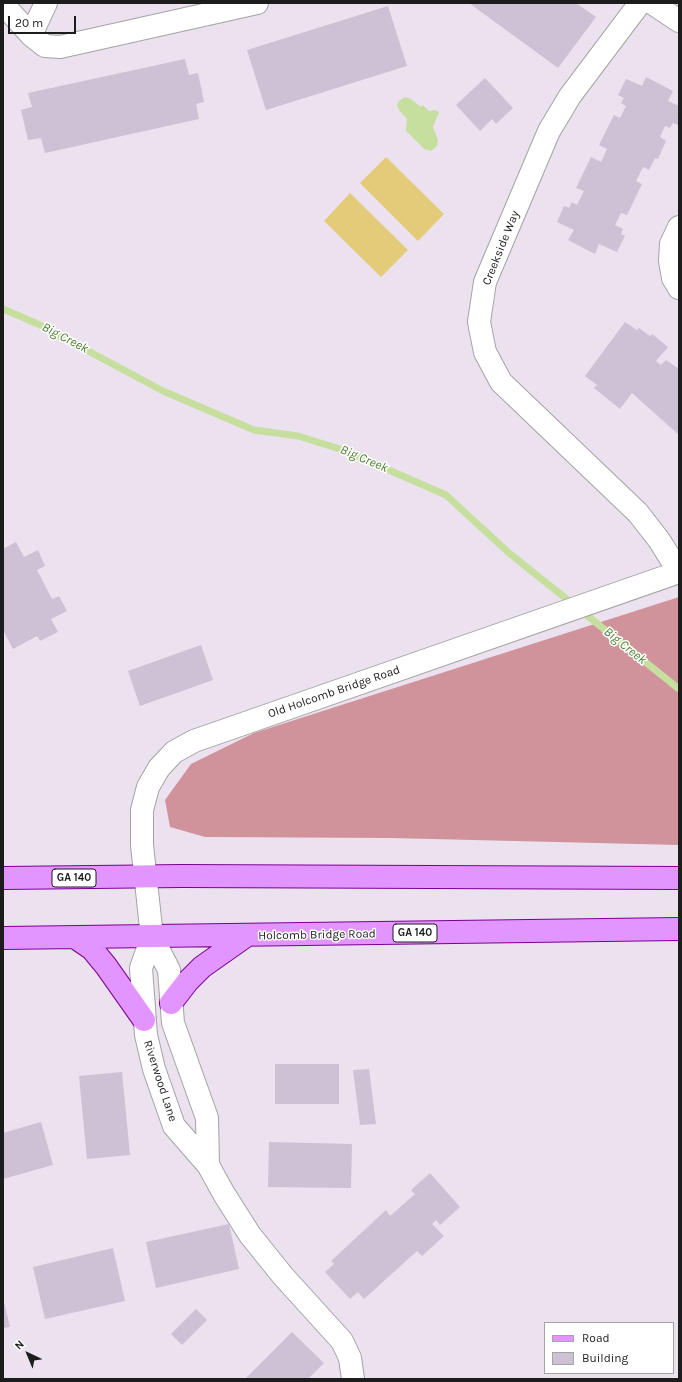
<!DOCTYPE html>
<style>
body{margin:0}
#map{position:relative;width:682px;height:1382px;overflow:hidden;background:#ece1ee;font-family:Karla,sans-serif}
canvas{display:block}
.frame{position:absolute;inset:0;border:4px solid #1c1c1c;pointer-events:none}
.legend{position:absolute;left:544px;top:1322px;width:130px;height:52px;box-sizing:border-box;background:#fff;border:1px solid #a4a4a4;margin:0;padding:5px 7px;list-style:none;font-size:12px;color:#1c1c1c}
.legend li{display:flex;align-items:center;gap:8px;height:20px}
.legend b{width:20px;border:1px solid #a4a4a4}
.north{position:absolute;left:8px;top:1334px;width:40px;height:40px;-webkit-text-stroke:3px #fff;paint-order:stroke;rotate:316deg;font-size:11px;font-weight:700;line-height:16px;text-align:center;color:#1c1c1c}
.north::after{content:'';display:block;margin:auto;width:14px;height:18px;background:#1c1c1c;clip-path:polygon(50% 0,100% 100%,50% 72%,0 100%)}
.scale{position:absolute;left:8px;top:16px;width:68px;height:18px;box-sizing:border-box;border:2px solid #1c1c1c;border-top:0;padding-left:5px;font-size:12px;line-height:14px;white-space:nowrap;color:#1c1c1c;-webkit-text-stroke:3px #fff;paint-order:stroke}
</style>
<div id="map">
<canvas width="682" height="1382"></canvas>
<div class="frame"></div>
<ul class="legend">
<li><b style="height:5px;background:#e295ff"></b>Road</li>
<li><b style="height:11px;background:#cdc1d5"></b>Building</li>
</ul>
<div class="north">N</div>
<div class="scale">20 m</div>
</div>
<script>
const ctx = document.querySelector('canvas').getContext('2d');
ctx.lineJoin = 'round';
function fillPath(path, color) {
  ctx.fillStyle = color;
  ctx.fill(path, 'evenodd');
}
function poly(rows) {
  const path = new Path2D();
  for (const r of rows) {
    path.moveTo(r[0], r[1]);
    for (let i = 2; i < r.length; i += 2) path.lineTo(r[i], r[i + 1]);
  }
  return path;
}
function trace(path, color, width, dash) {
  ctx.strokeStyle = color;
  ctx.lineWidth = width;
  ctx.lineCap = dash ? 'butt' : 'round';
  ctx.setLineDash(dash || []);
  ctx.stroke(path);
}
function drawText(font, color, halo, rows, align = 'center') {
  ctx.font = font + ' Karla,sans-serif';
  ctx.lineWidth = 3;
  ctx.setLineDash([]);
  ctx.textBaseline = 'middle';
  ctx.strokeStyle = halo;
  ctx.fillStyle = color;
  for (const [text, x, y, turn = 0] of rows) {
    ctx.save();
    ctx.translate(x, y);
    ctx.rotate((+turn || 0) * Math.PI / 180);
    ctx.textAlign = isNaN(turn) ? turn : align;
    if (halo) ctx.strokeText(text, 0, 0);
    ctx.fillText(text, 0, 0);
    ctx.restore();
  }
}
fillPath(poly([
 [679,597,679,845,391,838,205,837,170,827,165,800,191,764,254,733]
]), '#d0939b');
fillPath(poly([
 [386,157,444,214,418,241,360,183],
 [350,193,408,250,381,277,324,221]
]), '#e3cb79');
fillPath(poly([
 [405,97,411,99,421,107,423,105,429,111,435,110,439,112,433,127,438,140,437,146,431,151,424,149,406,131,407,119,399,110,397,105,399,101]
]), '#c6df9e');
trace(poly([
 [3,309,38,324,163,391,254,430,298,436,343,450,446,495,509,553,679,689]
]), '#c6df9e', 7);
fillPath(poly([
 [469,3,576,3,596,17,558,68],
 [388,6,407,66,266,110,247,50],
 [185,59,189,75,198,73,204,102,196,104,199,119,45,153,41,138,28,140,21,110,32,107,28,93],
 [646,77,673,91,668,101,679,106,679,124,678,125,673,123,670,128,665,126,660,137,666,141,658,159,655,158,649,170,643,167,636,181,642,184,627,215,621,213,615,225,623,229,621,234,625,236,617,252,599,244,595,254,568,240,574,230,557,222,564,206,569,208,572,202,577,205,584,191,576,188,591,157,601,162,607,149,599,145,614,115,620,118,626,106,621,103,624,98,618,95,626,79,642,86],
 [485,78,513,108,496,124,492,119,480,131,456,105],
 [625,322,637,330,639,328,650,336,652,334,668,347,656,361,661,365,666,360,679,369,679,435,632,393,620,409,594,388,597,385,585,376],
 [16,542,24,557,38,550,45,566,37,570,52,599,59,596,67,611,51,619,58,632,40,641,37,636,13,649,3,630,3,549],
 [201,645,213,680,140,706,128,671],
 [275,1064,339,1064,339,1104,275,1104],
 [369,1069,376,1124,360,1125,353,1070],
 [122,1072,130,1155,87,1159,79,1076],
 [41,1122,53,1165,3,1179,3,1133],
 [269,1142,352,1144,351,1188,268,1187],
 [430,1173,460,1207,440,1225,436,1220,432,1224,444,1236,422,1256,417,1251,364,1299,358,1292,350,1299,325,1272,334,1264,331,1261,386,1210,390,1216,415,1194,411,1190],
 [229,1224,239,1269,156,1288,146,1242],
 [113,1248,125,1301,45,1319,33,1267],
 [3,1298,10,1327,3,1328],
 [196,1309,207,1320,182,1345,171,1334],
 [292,1332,324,1363,308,1379,245,1379]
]), '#cdc1d5');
const minor = poly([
 [640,3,570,96,549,131,485,282,479,322,485,352,501,382,638,513,659,540,679,572],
 [652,3,679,21],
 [3,4,31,35,45,46,60,47,257,3],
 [31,35,46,3],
 [679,227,671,244,670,261,673,278,679,288],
 [152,937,141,968,146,1035,154,1069,174,1126,208,1165,224,1194,250,1235,283,1276,342,1341,350,1358,353,1379],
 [208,1165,207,1118,173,1023,169,970,152,937,142,845,142,810,148,787,159,768,174,752,194,741,679,572]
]);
const primary = poly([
 [3,878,182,876,679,878],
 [3,938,679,929],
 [76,938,92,949,106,966,144,1020],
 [171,1003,188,981,202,967,246,936]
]);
trace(minor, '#a3a3a3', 24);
trace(primary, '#7b0094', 24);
trace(minor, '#fff', 22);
trace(primary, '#e295ff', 22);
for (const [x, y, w] of [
 [74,878,44],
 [415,933,44]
]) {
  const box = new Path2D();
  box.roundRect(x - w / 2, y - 9, w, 18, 3);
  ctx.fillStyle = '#fff';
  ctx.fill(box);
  trace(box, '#1c1c1c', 1);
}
drawText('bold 11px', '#1c1c1c', null, [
 ["GA 140",74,878],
 ["GA 140",415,933]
]);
drawText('12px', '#1c1c1c', '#fff', [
 ["Creekside Way",501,248,-68],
 ["Old Holcomb Bridge Road",334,692,-19],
 ["Holcomb Bridge Road",317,935,-1],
 ["Riverwood Lane",160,1081,72]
]);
drawText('italic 13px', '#4e8134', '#fff', [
 ["Big Creek",65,338,28],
 ["Big Creek",364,459,23],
 ["Big Creek",625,646,39]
]);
</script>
